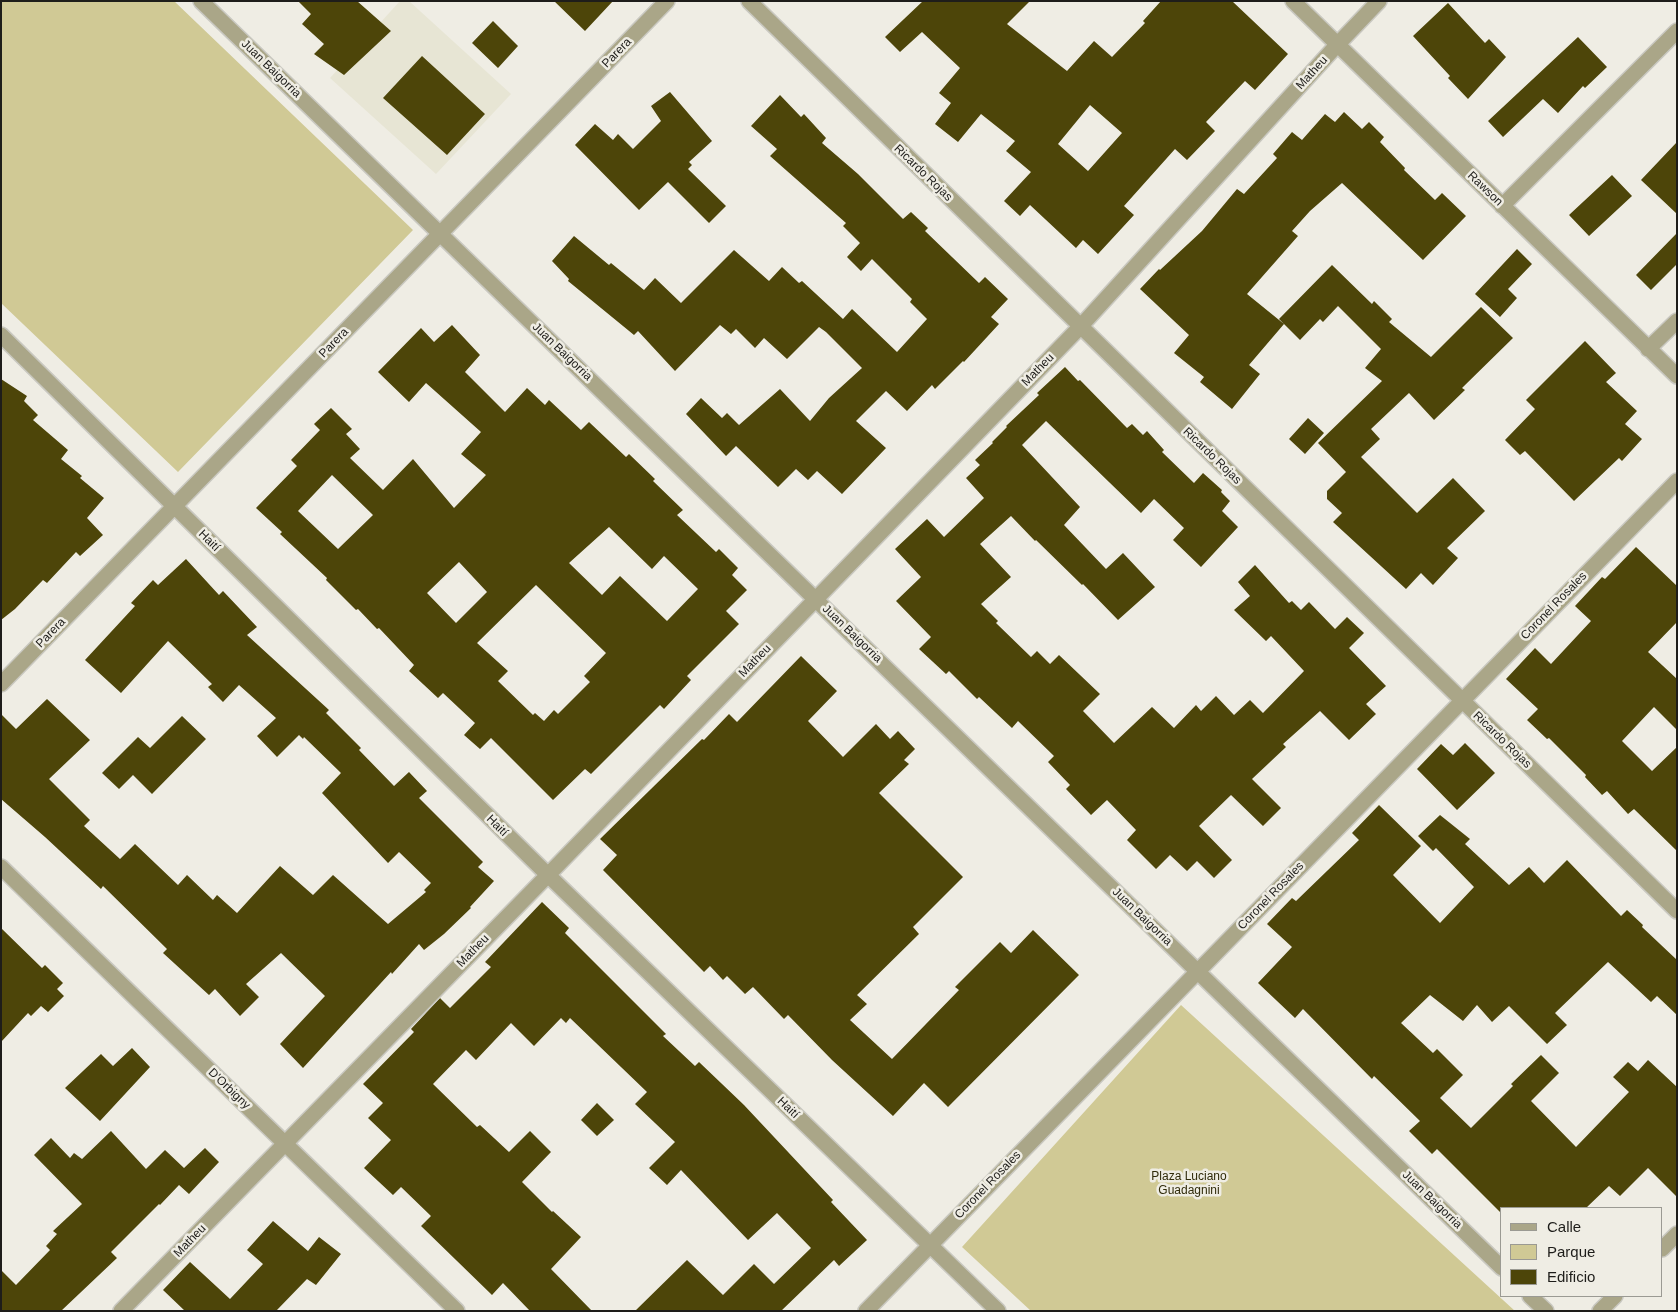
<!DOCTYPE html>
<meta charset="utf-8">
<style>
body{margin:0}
#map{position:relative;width:1678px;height:1312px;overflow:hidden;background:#efede4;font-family:Helvetica,sans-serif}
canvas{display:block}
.frame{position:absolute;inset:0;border:2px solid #1e1d1a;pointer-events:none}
.legend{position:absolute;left:1500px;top:1207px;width:162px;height:90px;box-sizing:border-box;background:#efede4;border:1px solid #9b9a93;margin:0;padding:6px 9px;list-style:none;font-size:15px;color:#1e1d1a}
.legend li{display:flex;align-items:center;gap:10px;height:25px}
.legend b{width:25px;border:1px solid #9b9a93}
</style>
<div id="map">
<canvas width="1678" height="1312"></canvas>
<div class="frame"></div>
<ul class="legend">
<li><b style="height:6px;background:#aaa688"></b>Calle</li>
<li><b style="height:14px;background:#d0c995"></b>Parque</li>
<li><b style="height:14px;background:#4d4509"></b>Edificio</li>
</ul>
</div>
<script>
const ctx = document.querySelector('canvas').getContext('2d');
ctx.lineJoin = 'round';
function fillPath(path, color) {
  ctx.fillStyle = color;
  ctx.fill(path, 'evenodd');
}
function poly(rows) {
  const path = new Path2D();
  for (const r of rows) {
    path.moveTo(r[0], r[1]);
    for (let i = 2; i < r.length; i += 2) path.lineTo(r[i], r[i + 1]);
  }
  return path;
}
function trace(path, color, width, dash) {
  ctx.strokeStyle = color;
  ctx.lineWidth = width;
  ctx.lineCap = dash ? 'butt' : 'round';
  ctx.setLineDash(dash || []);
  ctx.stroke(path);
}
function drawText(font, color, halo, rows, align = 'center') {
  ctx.font = font + ' Helvetica,sans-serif';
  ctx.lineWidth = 5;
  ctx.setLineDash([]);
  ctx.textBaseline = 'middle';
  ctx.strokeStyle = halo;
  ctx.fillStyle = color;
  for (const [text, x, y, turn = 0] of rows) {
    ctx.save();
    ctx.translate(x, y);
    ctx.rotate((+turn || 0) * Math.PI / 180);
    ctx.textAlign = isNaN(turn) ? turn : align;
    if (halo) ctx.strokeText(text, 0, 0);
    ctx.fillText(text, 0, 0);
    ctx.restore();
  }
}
fillPath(poly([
 [400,1,409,1,511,94,436,174,330,78]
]), '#e7e5d4');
fillPath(poly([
 [1,1,174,1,413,230,178,472,1,303],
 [1181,1005,1515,1311,1031,1311,962,1247]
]), '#d0c995');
fillPath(poly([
 [298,1,357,1,391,31,344,75,314,54,324,44,302,24,311,14],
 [554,1,613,1,585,31],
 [923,1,1030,1,1007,24,1067,71,1094,41,1112,57,1145,23,1143,21,1161,1,1232,1,1288,54,1255,90,1245,81,1206,122,1215,131,1187,160,1175,149,1124,206,1134,215,1098,254,1083,240,1076,248,1030,205,1020,216,1004,201,1031,172,1006,151,1015,141,981,114,958,142,935,124,951,103,939,93,960,68,922,32,900,52,885,37],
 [1090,105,1122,133,1088,171,1058,144],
 [1448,3,1485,43,1489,39,1506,57,1468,99,1448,78,1450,76,1413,36],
 [493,21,518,46,498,68,472,43],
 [1578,37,1607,67,1585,88,1583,86,1558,113,1543,99,1503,137,1488,121],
 [422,56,485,114,447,155,383,98],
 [670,92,712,141,689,162,692,165,688,169,726,206,709,223,668,182,639,210,575,145,595,124,613,140,618,134,633,149,661,121,651,106],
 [780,95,801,117,804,114,826,138,822,143,858,174,903,219,911,212,928,228,925,231,979,283,985,277,1008,299,991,317,999,324,964,362,963,361,935,389,932,385,907,411,886,391,856,421,886,448,842,494,817,471,808,480,796,469,778,487,736,446,726,456,686,414,701,398,722,418,727,413,739,425,780,389,810,421,829,398,862,368,826,332,819,327,787,359,764,338,755,348,736,329,731,334,720,325,675,371,638,331,634,335,568,281,569,279,552,261,574,236,609,265,611,263,644,290,655,278,681,303,734,250,769,281,782,267,799,283,802,281,843,319,852,309,897,352,927,319,910,302,912,299,872,259,861,271,847,257,860,243,843,226,846,223,770,156,777,149,751,126],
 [1344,112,1362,129,1369,122,1384,137,1380,142,1405,168,1404,170,1435,200,1442,193,1466,216,1423,260,1342,183,1310,211,1292,231,1298,236,1247,294,1284,324,1249,365,1260,374,1232,409,1200,382,1204,377,1174,353,1189,335,1140,289,1159,269,1160,270,1202,231,1237,189,1244,194,1277,158,1273,154,1292,132,1302,140,1325,114,1335,122],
 [1677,142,1677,214,1641,180],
 [1612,175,1632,196,1589,236,1569,215],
 [1677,233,1677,264,1651,290,1636,275],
 [1517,249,1532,264,1508,289,1517,298,1500,317,1475,294],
 [1332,265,1372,304,1374,301,1392,319,1389,322,1431,357,1481,307,1513,338,1462,388,1465,390,1434,420,1409,393,1371,429,1380,439,1361,457,1417,513,1453,478,1485,511,1447,548,1458,558,1433,585,1421,573,1406,589,1333,522,1342,513,1327,499,1327,491,1346,472,1318,443,1382,381,1365,368,1381,349,1338,306,1323,322,1320,319,1300,340,1279,319],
 [452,325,480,355,465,372,505,412,527,388,545,405,549,400,581,430,589,422,626,457,629,454,655,479,653,481,683,510,677,515,716,552,719,549,738,568,732,575,747,590,726,611,739,624,687,676,691,680,664,709,660,705,591,774,585,769,553,800,491,738,480,749,464,735,475,723,443,693,438,698,409,671,414,665,379,628,377,629,358,609,356,610,326,580,327,578,280,534,282,532,256,508,297,466,291,460,320,430,314,424,331,408,352,429,346,434,360,449,350,458,383,490,413,459,454,508,486,475,461,454,481,432,426,383,409,402,378,372,421,328,434,342],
 [332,475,373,515,338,549,298,511],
 [609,527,652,569,664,556,698,589,667,621,620,576,602,595,569,563],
 [459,562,487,592,456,623,427,593],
 [536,585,606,653,584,676,590,682,558,714,554,710,544,721,535,713,533,715,498,681,508,671,477,643],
 [1585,341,1616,373,1606,382,1637,411,1625,424,1642,439,1622,461,1619,458,1574,501,1525,451,1520,455,1505,440,1535,409,1526,400],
 [1065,367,1078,381,1080,380,1127,428,1132,424,1143,435,1147,431,1164,450,1162,452,1194,483,1203,473,1222,490,1221,492,1230,501,1222,511,1238,527,1201,567,1173,540,1184,528,1154,499,1141,513,1046,421,1022,445,1080,507,1064,525,1106,569,1123,553,1155,587,1118,620,1083,584,1082,585,1036,540,1035,541,1011,516,980,544,1011,577,981,604,998,621,996,623,1031,657,1037,651,1050,664,1059,655,1100,694,1083,711,1114,743,1152,707,1174,728,1196,705,1201,711,1216,696,1234,715,1250,700,1263,713,1304,671,1271,636,1266,641,1234,610,1250,596,1238,582,1255,565,1289,603,1292,601,1301,610,1309,602,1335,629,1347,617,1364,633,1349,648,1386,686,1366,704,1376,714,1349,740,1320,711,1283,744,1286,747,1252,779,1281,808,1263,826,1231,795,1199,826,1232,860,1214,878,1197,861,1187,871,1170,855,1156,869,1127,840,1136,830,1107,800,1091,815,1066,789,1070,785,1048,762,1054,756,1018,721,1012,728,979,697,977,699,949,671,946,674,919,649,931,637,896,601,921,577,895,549,927,519,944,537,984,498,966,478,980,465,975,460,993,443,992,442,1007,427,1006,426,1039,395,1037,393],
 [1,379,27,396,24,401,38,415,33,420,68,450,61,459,82,476,80,478,104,498,87,518,103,535,80,556,76,552,47,583,43,580,15,609,1,620],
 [1308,418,1324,433,1305,454,1289,439],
 [1636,547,1677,586,1677,622,1648,652,1677,679,1677,730,1654,707,1622,741,1652,771,1677,747,1677,851,1634,809,1628,814,1607,791,1602,795,1585,777,1586,775,1549,738,1547,739,1527,720,1538,709,1506,679,1535,648,1551,664,1591,621,1575,606,1602,577,1605,579],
 [186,559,219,595,223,591,257,627,247,635,329,710,326,713,361,748,359,750,394,786,409,772,427,791,419,798,483,862,478,867,494,881,470,907,471,908,444,934,424,950,419,944,392,974,391,972,303,1068,280,1044,325,996,281,953,246,984,259,997,240,1016,215,989,209,995,163,953,167,949,103,886,101,889,45,837,1,799,1,714,16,729,47,699,90,740,49,779,90,820,84,826,120,859,135,844,178,885,187,875,213,900,217,895,237,913,280,866,313,895,333,875,388,924,426,892,424,890,431,883,399,852,388,863,322,793,341,773,304,737,303,739,299,735,277,757,257,736,276,718,239,685,223,702,208,687,212,684,168,641,121,693,85,660,135,606,131,603,153,580,158,585],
 [801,656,837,691,808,721,843,757,876,724,890,739,898,731,915,749,904,760,909,764,879,793,963,877,913,927,919,934,857,995,867,1004,850,1020,892,1059,959,990,955,987,1000,942,1011,953,1033,930,1079,975,948,1107,924,1083,893,1116,832,1060,788,1015,784,1019,753,987,745,994,727,976,723,980,710,966,704,972,603,870,617,855,600,839,702,739,704,740,729,714,737,722],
 [182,716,206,739,152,794,133,775,119,789,102,773,138,737,150,748],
 [1465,743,1495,773,1457,810,1417,769,1441,744,1453,755],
 [1379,805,1421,846,1393,875,1440,923,1474,887,1436,848,1433,851,1418,836,1440,815,1470,839,1465,844,1509,885,1529,867,1544,883,1567,860,1621,916,1627,910,1643,925,1642,927,1677,960,1677,1015,1657,996,1651,1002,1608,962,1555,1013,1567,1025,1547,1044,1509,1006,1492,1022,1477,1005,1463,1021,1430,995,1401,1023,1433,1053,1437,1049,1463,1075,1440,1098,1471,1128,1513,1086,1511,1084,1541,1055,1559,1073,1531,1101,1576,1147,1629,1092,1613,1077,1628,1062,1638,1071,1648,1060,1677,1087,1677,1197,1648,1168,1620,1196,1609,1186,1586,1208,1502,1208,1502,1214,1437,1149,1432,1154,1409,1131,1420,1121,1374,1076,1372,1079,1303,1009,1295,1018,1258,983,1292,947,1267,924,1292,898,1296,901,1359,840,1352,833],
 [542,902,569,928,565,933,666,1034,663,1036,695,1066,699,1062,744,1105,833,1200,831,1202,867,1240,839,1266,834,1260,781,1311,635,1311,687,1260,723,1295,754,1264,774,1284,811,1248,777,1213,748,1240,681,1170,667,1185,649,1168,675,1142,635,1104,647,1092,570,1018,566,1023,561,1018,534,1046,511,1023,476,1060,466,1050,433,1084,477,1127,480,1125,509,1152,530,1131,551,1152,522,1182,552,1212,553,1211,581,1237,551,1269,592,1311,530,1311,503,1283,492,1295,421,1226,431,1216,401,1187,393,1195,364,1168,391,1140,368,1118,383,1103,363,1084,414,1032,411,1029,440,998,450,1008,491,967,485,962],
 [1,928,42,968,45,965,63,983,57,989,64,996,48,1012,41,1006,31,1016,28,1013,1,1042],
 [132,1048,150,1067,100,1121,65,1088,101,1054,113,1066],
 [597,1103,614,1120,597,1136,581,1120],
 [111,1131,146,1169,165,1150,184,1168,205,1148,219,1162,189,1194,179,1185,160,1205,159,1204,111,1252,117,1258,61,1311,1,1311,1,1270,16,1285,50,1250,46,1246,57,1234,53,1231,82,1204,34,1155,51,1138,70,1158,74,1153,82,1159],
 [273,1221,308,1251,319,1237,341,1254,316,1285,307,1279,276,1311,185,1311,163,1290,190,1262,230,1299,263,1264,247,1250]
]), '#4d4509');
const street = poly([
 [201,1,1502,1268],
 [749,1,1677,911],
 [1293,1,1677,376],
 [1502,206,1677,31],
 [1,335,548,875,998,1311],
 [1648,349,1677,321],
 [1,684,667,1],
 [1,867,457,1311],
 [1662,1249,1677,1234],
 [1530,1296,1546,1311],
 [121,1311,548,875,1080,327,1337,45,1379,1],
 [866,1311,1677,481],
 [1600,1311,1615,1296]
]);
trace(street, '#c9c8c0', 18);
trace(street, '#aaa688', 15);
drawText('12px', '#1e1d1a', '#efede4', [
 ["Parera",617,53,-46],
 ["Juan Baigorria",271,69,44],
 ["Matheu",1312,73,-48],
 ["Ricardo Rojas",923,173,44],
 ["Rawson",1485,189,44],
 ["Parera",334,343,-46],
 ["Juan Baigorria",562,352,44],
 ["Matheu",1038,370,-46],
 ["Ricardo Rojas",1212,456,44],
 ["Haití",209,541,45],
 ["Coronel Rosales",1554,606,-46],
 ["Parera",51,633,-46],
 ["Juan Baigorria",852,634,44],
 ["Matheu",755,661,-46],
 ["Ricardo Rojas",1502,740,44],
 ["Haití",497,826,45],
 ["Coronel Rosales",1271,896,-46],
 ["Juan Baigorria",1142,917,44],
 ["Matheu",473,951,-46],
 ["D'Orbigny",229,1089,44],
 ["Haití",788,1108,44],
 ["Coronel Rosales",988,1185,-46],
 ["Juan Baigorria",1432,1200,44],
 ["Matheu",190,1241,-46]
]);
drawText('12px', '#312c0b', '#efede4', [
 ["Plaza Luciano",1189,1177],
 ["Guadagnini",1189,1191]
]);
</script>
